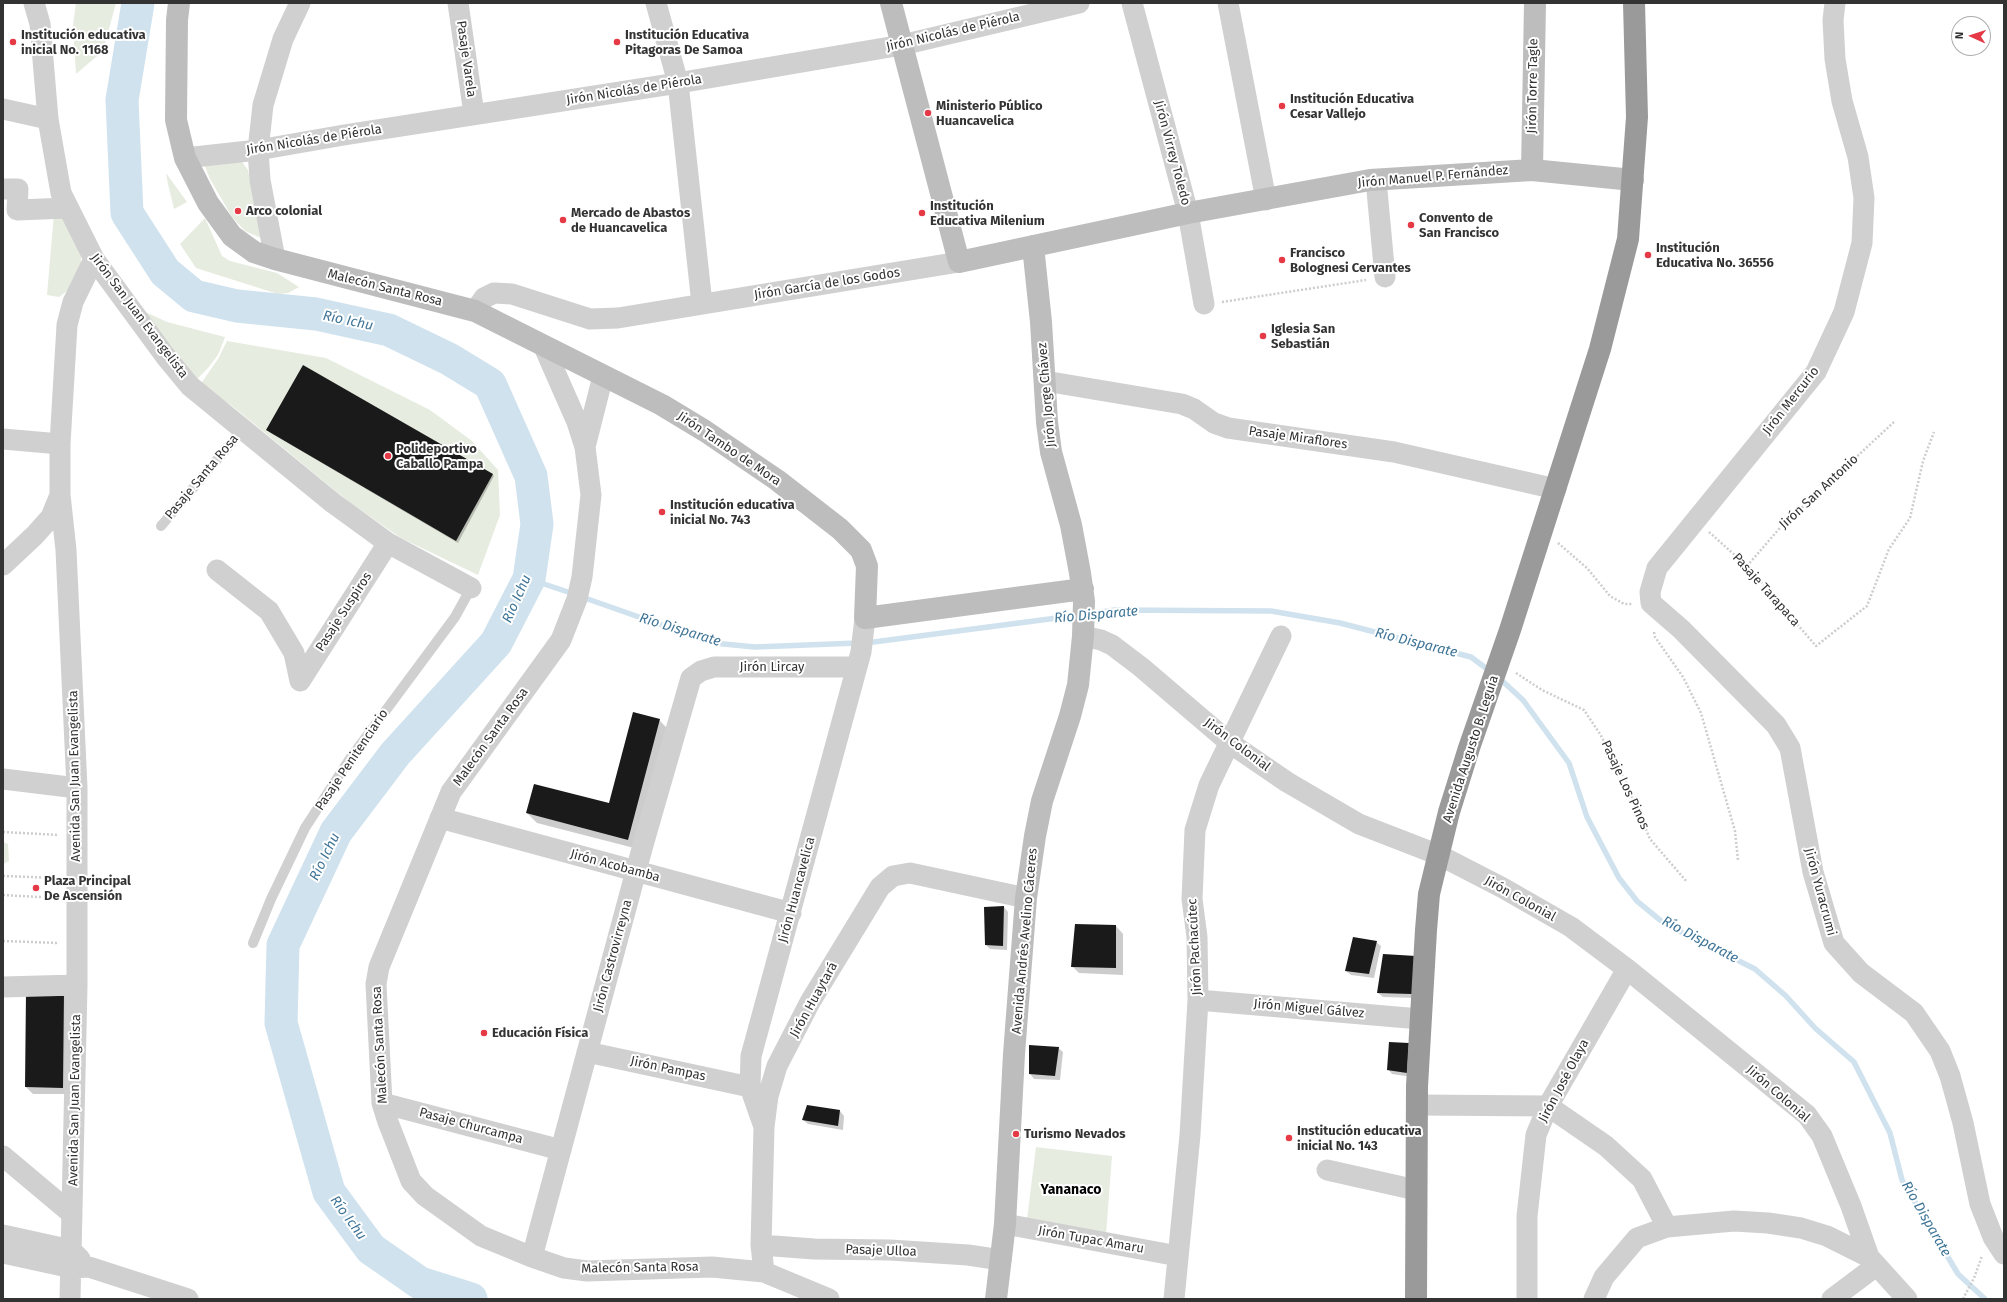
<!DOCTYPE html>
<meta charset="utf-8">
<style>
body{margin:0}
#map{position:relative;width:2007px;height:1302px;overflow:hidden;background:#fff;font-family:"Fira Sans",sans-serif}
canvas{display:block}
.frame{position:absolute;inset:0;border:4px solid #333;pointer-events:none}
.north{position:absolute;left:1951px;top:16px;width:40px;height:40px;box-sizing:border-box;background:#fff;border:1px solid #adadad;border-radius:50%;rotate:273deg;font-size:11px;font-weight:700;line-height:16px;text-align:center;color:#333}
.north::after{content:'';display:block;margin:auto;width:14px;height:18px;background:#e63946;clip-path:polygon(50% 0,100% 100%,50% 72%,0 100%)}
</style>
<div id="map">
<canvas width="2007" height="1302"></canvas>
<div class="frame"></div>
<div class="north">N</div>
</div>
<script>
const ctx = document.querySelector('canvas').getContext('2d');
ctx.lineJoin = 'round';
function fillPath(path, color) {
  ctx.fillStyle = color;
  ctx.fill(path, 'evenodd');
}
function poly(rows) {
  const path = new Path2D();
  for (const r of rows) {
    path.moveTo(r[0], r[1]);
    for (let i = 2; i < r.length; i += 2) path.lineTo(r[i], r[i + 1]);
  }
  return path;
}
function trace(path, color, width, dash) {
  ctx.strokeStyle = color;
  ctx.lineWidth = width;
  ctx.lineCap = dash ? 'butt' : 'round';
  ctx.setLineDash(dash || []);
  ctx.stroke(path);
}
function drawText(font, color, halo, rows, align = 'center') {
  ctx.font = font + ' "Fira Sans",sans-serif';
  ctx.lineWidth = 4;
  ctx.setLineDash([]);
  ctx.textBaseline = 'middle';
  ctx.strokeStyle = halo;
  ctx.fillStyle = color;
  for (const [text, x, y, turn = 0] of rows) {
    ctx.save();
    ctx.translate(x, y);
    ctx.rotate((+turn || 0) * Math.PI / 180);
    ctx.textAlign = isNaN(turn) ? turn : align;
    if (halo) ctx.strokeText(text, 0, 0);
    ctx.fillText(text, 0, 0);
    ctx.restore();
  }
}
fillPath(poly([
 [76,3,116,3,103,51,76,74,73,25],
 [240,159,248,170,261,238,245,231,232,217,210,179,205,166],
 [166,173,187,202,174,209,168,184],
 [54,213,65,216,81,248,81,270,67,291,59,297,47,295],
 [205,218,222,256,230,261,277,273,299,287,288,293,278,294,196,268,180,244],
 [139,309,167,322,225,337,218,355,208,368,196,380],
 [227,341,326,358,430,410,472,441,498,470,500,515,478,575,401,538,349,502,231,405,200,385,218,359],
 [3,842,8,844,9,861,3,864],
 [1036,1147,1112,1156,1106,1235,1027,1219]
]), '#e6ecdf');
fillPath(poly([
 [269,432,492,474,494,476,458,543],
 [659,720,669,730,638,849,537,823,527,813,610,805],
 [1004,907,1008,912,1007,950,990,949,986,945],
 [1116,926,1123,934,1123,975,1079,973,1072,966],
 [1376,942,1381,946,1374,978,1351,975,1346,971],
 [1420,962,1417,998,1383,997,1378,993],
 [63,993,70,1000,70,1094,33,1094,26,1087],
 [1058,1048,1063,1052,1060,1080,1034,1079,1030,1074],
 [1414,1049,1412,1077,1392,1074,1388,1069],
 [840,1111,844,1116,843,1130,808,1124,803,1120]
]), '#0003');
trace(poly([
 [529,579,574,594],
 [582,597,713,643,755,647,858,643],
 [1088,614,1115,610,1271,611,1340,623,1471,657,1491,672],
 [866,643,1080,615],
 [1498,677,1523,700,1569,763,1587,817,1619,878,1637,901,1665,924,1755,969,1786,996,1815,1028,1854,1062,1890,1133,1902,1180,1958,1274,1985,1299]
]), '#cfe2ee', 5.5);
trace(poly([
 [138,3,122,100,127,213,165,272,194,296,237,306,316,314,389,330,449,359,490,384,531,476,537,524,529,579,496,643,395,754,336,832,283,945,281,1023,329,1192,371,1249,420,1283,471,1299]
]), '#cfe2ee', 33);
fillPath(poly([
 [303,365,493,474,456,541,266,430],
 [633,712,660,719,628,840,526,813,534,784,609,803],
 [1004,906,1003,946,985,945,984,907],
 [1075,924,1116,925,1116,968,1071,967],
 [1353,937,1377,941,1369,974,1345,971],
 [1383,954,1416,956,1412,994,1377,993],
 [26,992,64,992,63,1088,25,1087],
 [1389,1042,1409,1043,1407,1073,1387,1070],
 [1029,1045,1059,1047,1055,1076,1029,1074],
 [807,1105,840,1110,838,1126,802,1120]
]), '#1a1a1a');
trace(poly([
 [1222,302,1366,280],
 [1709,532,1747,566,1816,646,1867,606,1889,549,1910,518,1923,461,1934,432],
 [1558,543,1587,568,1610,596,1624,604,1633,604],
 [1747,566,1779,529,1894,422],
 [1654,632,1655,637,1683,677,1701,713,1735,831,1738,860],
 [1516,673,1542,690,1584,710,1600,734,1624,778,1650,839,1687,882],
 [3,832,59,835],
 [3,876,58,878],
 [3,895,57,898],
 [3,941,58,943],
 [1963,1299,1974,1278,1982,1256]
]), '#cdcdcd', 2.5, [2, 2]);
trace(poly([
 [161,526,243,429],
 [253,943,271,899,305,828,349,760,455,617,471,588]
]), '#d0d0d0', 10);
trace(poly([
 [34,3,40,24,48,119,61,193,94,259,166,357,190,386,333,503,388,543,471,588],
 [458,3,474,114],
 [656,3,678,83,702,304],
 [1132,3,1188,213,1204,304],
 [1228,3,1266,200],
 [1835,3,1833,20,1835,59,1842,101,1858,157,1864,198,1862,243,1844,312,1816,372,1657,568,1650,592,1651,603,1681,629,1776,725,1790,748,1813,872,1834,943,1861,973,1914,1013,1940,1051,1950,1076,1963,1123,1980,1204,1993,1237,2004,1254],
 [3,109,48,119],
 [185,158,258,150,344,135,678,83,902,45,1079,3],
 [1376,180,1385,277],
 [5,189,18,189,17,210,68,208],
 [275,259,260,180,258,150,263,105,283,39,300,3],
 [475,311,484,298,494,293,512,294,590,319,618,318,959,262],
 [544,347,577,422,585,447,591,495,582,577,577,599,561,640,451,792,379,967,376,984,382,1103,388,1122,411,1181,425,1196,481,1236,532,1257,564,1268,587,1271,712,1267,764,1272,829,1299],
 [1045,381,1182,404,1194,409,1214,423,1228,428,1394,452,1556,489],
 [3,439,60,444],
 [585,447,603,376],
 [3,565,35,535,51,517,60,495],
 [217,570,269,611,294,653,300,681],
 [1083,636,1101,640,1112,645,1141,667,1230,743,1287,782,1359,824,1439,855,1503,888,1571,927,1627,969,1807,1115,1822,1136,1851,1206,1869,1257],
 [300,681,388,543],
 [3,779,77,788],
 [440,818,791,913],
 [3,987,77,985],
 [1198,1000,1420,1019],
 [587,1052,750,1087],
 [382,1103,561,1150],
 [1418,1105,1548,1106,1606,1146,1642,1179,1667,1227],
 [763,1124,750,1087,751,1056,861,652,865,618],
 [3,1156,72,1214],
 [1327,1170,1416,1190],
 [1005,1224,1178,1256],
 [3,1235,71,1250,80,1259],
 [761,1245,814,1249,890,1250,968,1255,1001,1260],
 [3,1253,72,1268,89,1267,188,1299],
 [532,1257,643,845,691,678,701,671,714,667,857,667],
 [764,1272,761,1245,764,1127,768,1096,777,1066,810,1002,880,887,893,876,910,873,1026,898],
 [70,1299,77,985,77,788,66,550,60,495,60,444,67,325,73,302,94,259],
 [1174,1299,1190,1135,1198,1000,1197,937,1192,899,1195,830,1209,785,1281,636],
 [1527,1299,1527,1216,1536,1135,1548,1106,1627,969],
 [1594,1299,1604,1277,1637,1238,1667,1227,1734,1221,1768,1223,1801,1228,1827,1236,1869,1257,1907,1299],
 [1832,1299,1876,1266]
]), '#d0d0d0', 21);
trace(poly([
 [179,3,177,20,176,120,185,158,208,203,232,236,254,252,275,259,475,311,662,405,705,431,777,480,840,529,861,550,867,566,865,618,1083,589],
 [891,3,959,262,1188,213,1370,180,1532,170,1633,180],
 [1532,170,1535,3],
 [996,1299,1005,1224,1014,1054,1026,898,1035,836,1042,801,1070,716,1078,685,1083,636,1084,601,1080,573,1071,525,1051,452,1047,422,1041,322,1033,246]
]), '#bdbdbd', 22);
trace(poly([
 [1416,1299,1417,1086,1426,930,1429,894,1449,812,1469,748,1510,630,1600,349,1628,239,1637,117,1634,3]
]), '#9a9a9a', 22);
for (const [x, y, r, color] of [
 [13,42,4,"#e63946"],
 [617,42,4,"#e63946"],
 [1282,106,4,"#e63946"],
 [928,113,4,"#e63946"],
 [238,211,4,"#e63946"],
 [922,213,4,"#e63946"],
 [563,220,4,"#e63946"],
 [1411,225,4,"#e63946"],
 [1648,255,4,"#e63946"],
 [1282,260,4,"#e63946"],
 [1263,336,4,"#e63946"],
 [388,456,4,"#e63946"],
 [662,512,4,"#e63946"],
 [36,888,4,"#e63946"],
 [484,1033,4,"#e63946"],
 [1016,1134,4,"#e63946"],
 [1289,1138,4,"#e63946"]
]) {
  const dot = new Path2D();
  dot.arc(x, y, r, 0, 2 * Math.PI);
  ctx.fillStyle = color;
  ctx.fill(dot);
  trace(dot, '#fff', 1.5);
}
drawText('13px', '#333', '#fff', [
 ["Jirón Nicolás de Piérola",953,32,-13],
 ["Pasaje Varela",466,59,82],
 ["Jirón Torre Tagle",1533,86,-89],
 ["Jirón Nicolás de Piérola",634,90,-9],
 ["Jirón Nicolás de Piérola",314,140,-9],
 ["Jirón Virrey Toledo",1172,153,75],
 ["Jirón Manuel P. Fernández",1433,177,-5],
 ["Jirón García de los Godos",827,284,-9],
 ["Malecón Santa Rosa",385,288,14],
 ["Jirón San Juan Evangelista",139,316,53],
 ["Jirón Jorge Chávez",1047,395,-95],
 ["Jirón Mercurio",1791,401,-52],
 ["Pasaje Miraflores",1298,438,8],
 ["Jirón Tambo de Mora",729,449,34],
 ["Pasaje Santa Rosa",202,477,-50],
 ["Jirón San Antonio",1819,492,-43],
 ["Pasaje Tarapaca",1766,590,48],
 ["Pasaje Suspiros",344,612,-57],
 ["Jirón Lircay",772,667],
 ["Malecón Santa Rosa",491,737,-54],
 ["Jirón Colonial",1237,745,37],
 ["Avenida Augusto B. Leguía",1471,749,-72],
 ["Pasaje Penitenciario",352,760,-56],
 ["Avenida San Juan Evangelista",75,776,-91],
 ["Pasaje Los Pinos",1625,785,65],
 ["Jirón Acobamba",615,866,15],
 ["Jirón Huancavelica",797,890,-75],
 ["Jirón Yuracrumi",1820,892,75],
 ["Jirón Colonial",1520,899,29],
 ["Avenida Andrés Avelino Cáceres",1025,941,-85],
 ["Jirón Pachacútec",1195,947,-93],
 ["Jirón Castrovirreyna",613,956,-75],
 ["Jirón Huaytará",814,1000,-61],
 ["Jirón Miguel Gálvez",1309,1009,5],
 ["Malecón Santa Rosa",380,1045,-93],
 ["Jirón Pampas",668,1069,12],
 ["Jirón José Olaya",1564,1081,-62],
 ["Jirón Colonial",1778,1094,41],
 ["Avenida San Juan Evangelista",75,1100,-89],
 ["Pasaje Churcampa",471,1126,15],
 ["Jirón Tupac Amaru",1091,1240,10],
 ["Pasaje Ulloa",881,1251,2],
 ["Malecón Santa Rosa",640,1268,-1]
]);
drawText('bold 13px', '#333', '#fff', [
 ["Institución educativa",21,35],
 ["inicial No. 1168",21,50],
 ["Institución Educativa",625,35],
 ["Pitagoras De Samoa",625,50],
 ["Institución Educativa",1290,99],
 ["Cesar Vallejo",1290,114],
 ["Ministerio Público",936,106],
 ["Huancavelica",936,121],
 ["Institución",930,206],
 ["Educativa Milenium",930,221],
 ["Arco colonial",246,211],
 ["Mercado de Abastos",571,213],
 ["de Huancavelica",571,228],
 ["Convento de",1419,218],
 ["San Francisco",1419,233],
 ["Institución",1656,248],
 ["Educativa No. 36556",1656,263],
 ["Francisco",1290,253],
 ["Bolognesi Cervantes",1290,268],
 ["Iglesia San",1271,329],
 ["Sebastián",1271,344],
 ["Polideportivo",396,449],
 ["Caballo Pampa",396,464],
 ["Institución educativa",670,505],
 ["inicial No. 743",670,520],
 ["Plaza Principal",44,881],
 ["De Ascensión",44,896],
 ["Educación Física",492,1033],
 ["Institución educativa",1297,1131],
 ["inicial No. 143",1297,1146],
 ["Turismo Nevados",1024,1134]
], 'left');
drawText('italic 14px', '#3f7597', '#fff', [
 ["Río Ichu",348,321,12],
 ["Río Ichu",517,599,-66],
 ["Río Disparate",1096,615,-5],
 ["Río Disparate",680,630,17],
 ["Río Disparate",1416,643,14],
 ["Río Ichu",325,857,-64],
 ["Río Disparate",1700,940,28],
 ["Río Ichu",348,1218,54],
 ["Río Disparate",1926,1219,60]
]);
drawText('bold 14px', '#000', '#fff', [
 ["Yananaco",1071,1190]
]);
</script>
